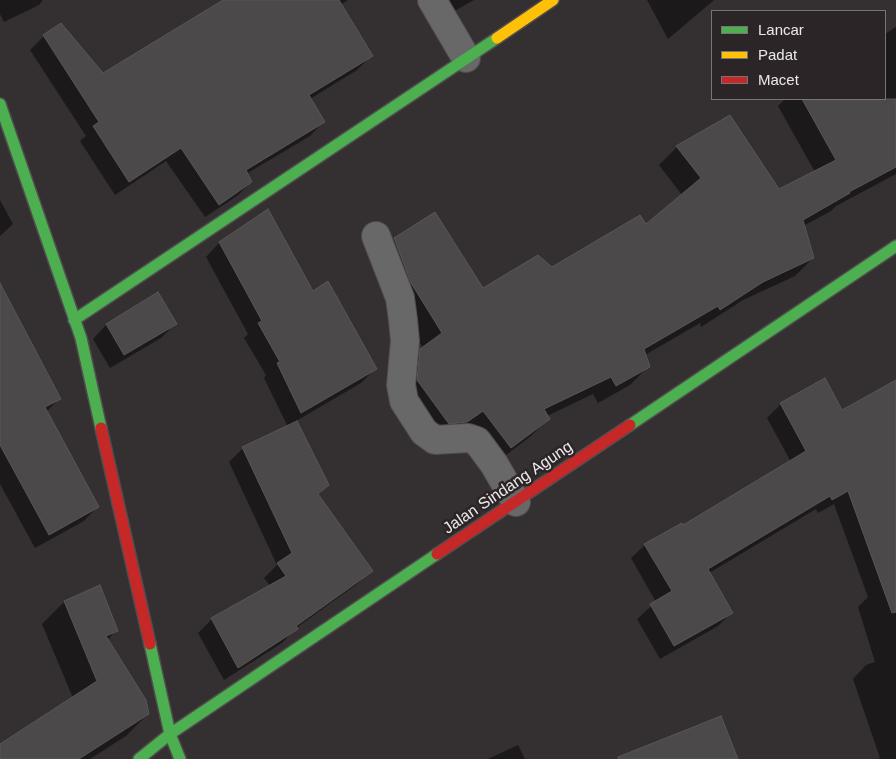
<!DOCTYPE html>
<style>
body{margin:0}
#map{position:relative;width:896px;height:759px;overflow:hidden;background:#342f31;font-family:Helvetica,sans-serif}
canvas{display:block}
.legend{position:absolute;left:711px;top:10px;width:175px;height:90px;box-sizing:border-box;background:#2b2527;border:1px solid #787375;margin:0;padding:6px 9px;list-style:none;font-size:15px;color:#ece8e9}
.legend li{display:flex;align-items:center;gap:10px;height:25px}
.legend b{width:25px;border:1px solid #787375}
</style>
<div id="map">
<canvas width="896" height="759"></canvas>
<ul class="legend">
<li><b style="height:6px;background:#4caf50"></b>Lancar</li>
<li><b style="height:6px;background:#ffc107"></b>Padat</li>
<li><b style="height:6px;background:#c62828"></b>Macet</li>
</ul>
</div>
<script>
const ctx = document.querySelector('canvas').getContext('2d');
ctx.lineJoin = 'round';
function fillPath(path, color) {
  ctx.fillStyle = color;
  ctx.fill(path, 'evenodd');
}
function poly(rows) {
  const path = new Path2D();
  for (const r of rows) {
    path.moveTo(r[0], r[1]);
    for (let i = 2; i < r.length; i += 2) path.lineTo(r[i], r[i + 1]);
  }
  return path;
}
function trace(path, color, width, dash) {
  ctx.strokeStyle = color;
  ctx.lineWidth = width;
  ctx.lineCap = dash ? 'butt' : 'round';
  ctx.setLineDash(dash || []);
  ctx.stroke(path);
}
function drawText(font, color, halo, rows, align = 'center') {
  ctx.font = font + ' Helvetica,sans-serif';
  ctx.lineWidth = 5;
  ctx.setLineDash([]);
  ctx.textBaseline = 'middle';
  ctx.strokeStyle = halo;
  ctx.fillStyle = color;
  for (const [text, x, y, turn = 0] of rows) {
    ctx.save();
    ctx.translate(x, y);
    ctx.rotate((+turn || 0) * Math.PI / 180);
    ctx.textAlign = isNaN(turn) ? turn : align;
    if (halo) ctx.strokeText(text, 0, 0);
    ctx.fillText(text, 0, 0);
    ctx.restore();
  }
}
fillPath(poly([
 [0,0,43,0,39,5,4,22,0,14],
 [225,0,348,0,340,5,371,56,357,70,310,99,323,122,310,136,246,174,251,182,237,196,205,217,166,161,115,195,80,141,86,136,30,50,44,36,103,75],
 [425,0,474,0,440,19],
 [647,0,714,0,668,39],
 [896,27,896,174,836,206,831,211,803,226,813,258,795,276,743,300,701,327,700,323,645,355,648,367,630,385,598,403,593,394,547,416,549,418,531,436,493,465,448,440,431,441,402,368,423,348,393,301,376,257,394,239,435,214,483,290,552,268,646,226,682,195,659,165,677,147,730,117,779,190,815,172,778,106,785,99,885,99,885,34],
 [0,200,13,224,0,236],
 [267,211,312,292,375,369,361,383,296,421,328,485,318,495,371,571,357,584,296,628,282,643,224,680,198,633,212,619,270,586,264,578,277,565,229,462,243,448,288,427,264,378,266,375,244,338,248,334,206,257,219,243],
 [0,286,59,399,46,412,97,507,84,521,35,548,0,484],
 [158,294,175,324,161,338,110,368,93,339,106,325],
 [781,404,882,486,896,489,896,759,877,759,880,758,853,679,866,665,875,662,858,607,868,597,834,504,818,513,816,509,709,573,731,613,718,626,660,659,637,619,656,602,631,558,645,545,683,527,791,462,767,418],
 [99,587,117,630,107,640,148,714,126,736,90,759,0,759,0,745,73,698,42,624,64,602],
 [518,745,525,759,488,759]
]), '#0007');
const building = poly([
 [223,0,339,0,373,56,309,95,325,122,246,170,252,182,219,205,181,148,129,182,93,126,99,122,43,35,61,23,103,73,223,0],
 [802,99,896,99,896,167,849,192,850,193,803,220,814,258,763,282,720,310,718,306,644,349,650,367,616,386,611,377,544,409,550,419,511,448,483,411,467,422,449,424,417,380,420,349,442,333,411,283,394,238,435,212,483,288,538,255,552,267,640,215,646,224,701,178,676,146,730,115,779,189,836,160,802,99],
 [268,209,313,291,328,281,377,369,301,413,277,363,280,362,258,323,262,321,219,242,268,209],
 [0,283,61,399,45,407,99,507,49,535,0,445,0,283],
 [158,292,177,324,124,355,106,324,158,292],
 [825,378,842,410,896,380,896,612,892,613,848,491,832,500,830,496,708,569,733,613,674,646,650,604,672,591,644,544,682,523,683,525,806,451,780,403,825,378],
 [297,421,329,485,318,494,373,571,296,626,298,629,238,668,211,618,286,576,277,563,292,553,242,447,297,421],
 [100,585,118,631,106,636,146,700,149,714,79,759,0,759,0,744,97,681,64,601,100,585],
 [721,716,738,759,618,759,618,757,721,716]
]);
fillPath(building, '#4c494a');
trace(building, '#5a5657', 1);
const street = poly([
 [432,0,466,58],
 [376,236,400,298,403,320,405,341,401,385,404,401,424,432,435,440,468,438,477,441,494,464,516,502]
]);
const fast = poly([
 [0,104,81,338,101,428],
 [74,320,497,38],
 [630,425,896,246],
 [150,644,170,734,180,759],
 [139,759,170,734,437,554]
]);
const slow = poly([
 [497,38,553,0]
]);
const jam = poly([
 [101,428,150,644],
 [437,554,630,425]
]);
trace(street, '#514d4e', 30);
trace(fast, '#514d4e', 14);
trace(slow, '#514d4e', 14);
trace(jam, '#514d4e', 14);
trace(street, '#686869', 28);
trace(fast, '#4caf50', 11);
trace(slow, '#ffc107', 11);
trace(jam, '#c62828', 11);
drawText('16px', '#ece8e9', '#2b2527', [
 ["Jalan Sindang Agung",508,488,-34]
]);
</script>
